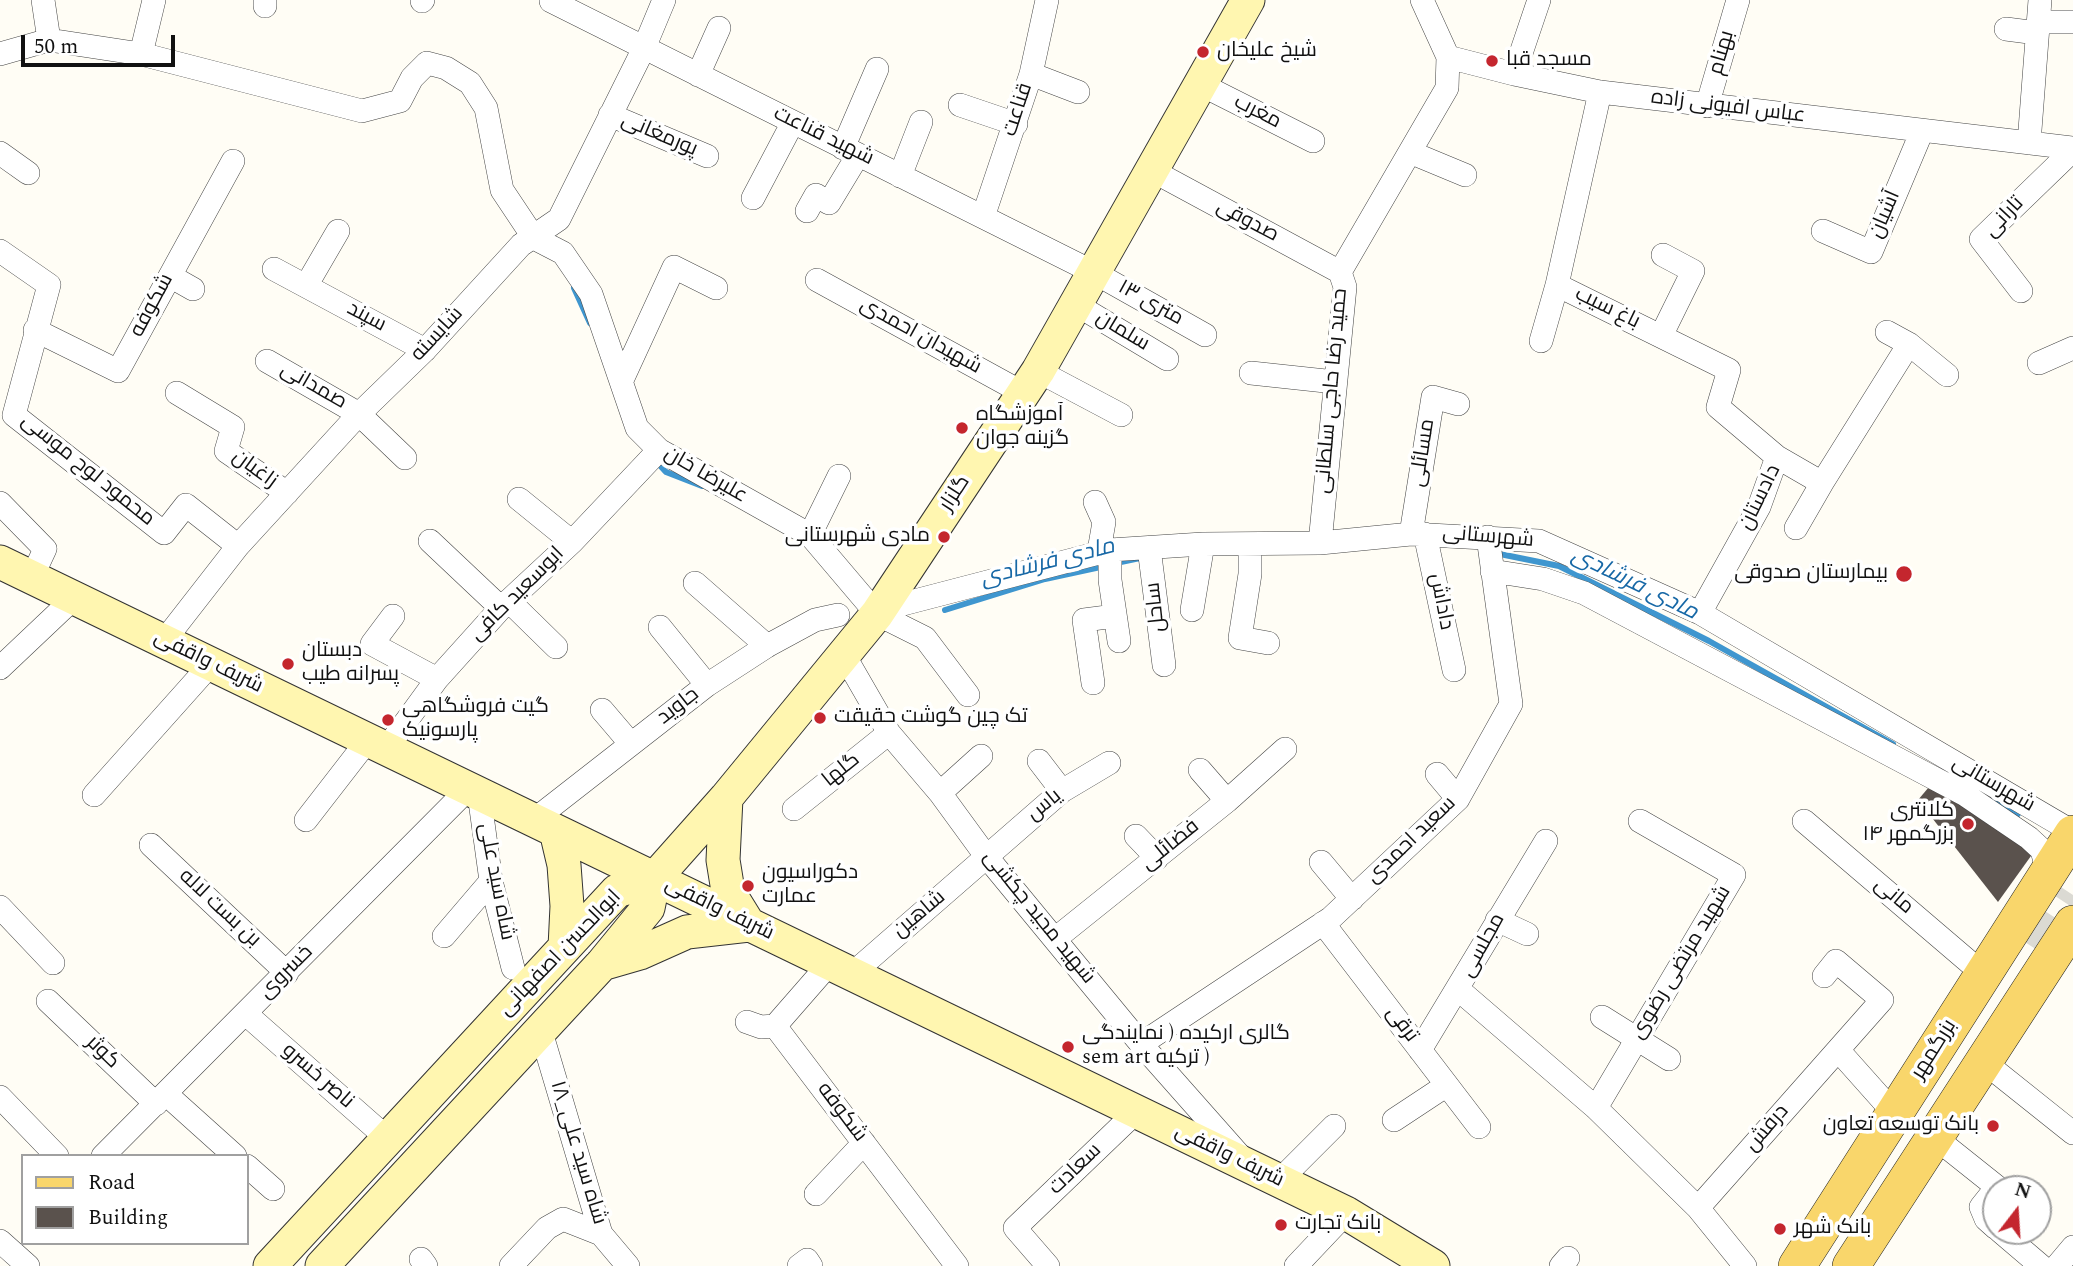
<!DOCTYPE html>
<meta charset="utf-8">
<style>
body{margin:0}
#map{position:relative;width:2073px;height:1266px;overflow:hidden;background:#fffdf5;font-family:Spectral,serif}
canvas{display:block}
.legend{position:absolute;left:21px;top:1154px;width:228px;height:91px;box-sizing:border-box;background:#fff;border:2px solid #a0a0a0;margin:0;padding:9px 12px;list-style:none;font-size:21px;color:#111}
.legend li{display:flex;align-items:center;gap:14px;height:35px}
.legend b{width:35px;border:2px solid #a0a0a0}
.north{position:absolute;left:1982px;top:1175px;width:70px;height:70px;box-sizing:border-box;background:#fff;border:2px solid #a0a0a0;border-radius:50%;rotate:17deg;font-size:19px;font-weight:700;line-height:28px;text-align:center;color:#111}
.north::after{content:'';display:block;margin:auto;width:24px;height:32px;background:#c4262e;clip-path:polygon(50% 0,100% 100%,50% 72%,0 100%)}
.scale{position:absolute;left:21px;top:35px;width:154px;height:32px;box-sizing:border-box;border:4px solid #111;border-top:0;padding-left:9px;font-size:21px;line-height:24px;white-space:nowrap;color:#111;-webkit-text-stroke:5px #fff;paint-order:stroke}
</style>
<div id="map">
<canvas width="2073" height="1266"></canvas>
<ul class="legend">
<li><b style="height:9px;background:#f9d66b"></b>Road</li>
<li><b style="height:19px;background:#5a524d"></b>Building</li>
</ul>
<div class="north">N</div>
<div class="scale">50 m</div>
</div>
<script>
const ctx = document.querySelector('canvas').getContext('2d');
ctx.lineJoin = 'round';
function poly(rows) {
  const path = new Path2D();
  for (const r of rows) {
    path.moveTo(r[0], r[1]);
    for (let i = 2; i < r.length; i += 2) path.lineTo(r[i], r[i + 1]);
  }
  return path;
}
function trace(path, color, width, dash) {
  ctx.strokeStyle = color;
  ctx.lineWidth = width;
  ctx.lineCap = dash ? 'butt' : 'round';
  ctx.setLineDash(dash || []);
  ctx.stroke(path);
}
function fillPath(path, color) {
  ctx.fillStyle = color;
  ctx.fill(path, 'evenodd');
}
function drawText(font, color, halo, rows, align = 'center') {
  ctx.font = font + ' Spectral,Cairo,serif';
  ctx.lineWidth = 7;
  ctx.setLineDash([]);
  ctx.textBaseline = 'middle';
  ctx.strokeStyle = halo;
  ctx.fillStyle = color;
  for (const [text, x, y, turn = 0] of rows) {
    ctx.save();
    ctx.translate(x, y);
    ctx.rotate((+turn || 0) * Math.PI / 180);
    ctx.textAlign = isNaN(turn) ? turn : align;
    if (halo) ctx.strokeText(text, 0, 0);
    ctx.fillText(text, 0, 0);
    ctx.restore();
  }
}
trace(poly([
 [574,288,590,323],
 [655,460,666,472,702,486],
 [1495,553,1559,566,1709,641,1893,744],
 [1116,563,1140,558],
 [945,610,1045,579,1105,566],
 [1985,796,2018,814]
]), '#3f96cf', 6);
fillPath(poly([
 [1934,781,2036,849,1998,902,1918,800]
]), '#5a524d');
trace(poly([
 [2037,950,2073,895]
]), '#dbdad3', 37, [37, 18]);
const minor = poly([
 [43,0,49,40],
 [1422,0,1448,57,1514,74,1600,92,2073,148],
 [422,1,423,0],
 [551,1,1095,273,1205,335],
 [265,6,265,0],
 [2038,22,2073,22],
 [2006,29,2037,33],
 [0,54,49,40,141,54,362,111,400,101,412,78,427,63,446,68,470,83,486,108,502,190,534,238,563,253,591,294,637,428,659,450,810,535,877,614,925,638,968,695],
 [141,54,154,0],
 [1031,74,1078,92],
 [1514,74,1539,0],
 [698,75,719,28],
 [1200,84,1313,141],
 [1600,92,1557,285,1729,370,1718,407,1777,457,1822,483,1909,344],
 [960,105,1016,124],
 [1707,106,1738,0],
 [610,115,707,156],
 [2029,143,2040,0],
 [843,148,877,69],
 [0,153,28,173],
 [1412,153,1465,175],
 [1153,171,1340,272],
 [900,176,921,122],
 [753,198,793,122],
 [807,211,816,195,829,203,858,155],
 [983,217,1031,74,1047,0],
 [1823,231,1871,252,1922,131],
 [0,251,49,285,14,415,164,533,186,505,238,546],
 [274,269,425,350],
 [170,276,193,289],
 [817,280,1023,393],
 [306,286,338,231],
 [2021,291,1981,239,2073,150],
 [1077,305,1167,359],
 [35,330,118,371,233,161],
 [1887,332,1909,344,1947,375],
 [1661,336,1693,271,1663,255],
 [1541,341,1557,285],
 [267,361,359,414,405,458],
 [2039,363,2073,348],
 [1038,371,1121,415],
 [1251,373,1335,382],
 [622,380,674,267,716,288],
 [177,393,233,427,226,451,287,493],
 [519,499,572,542],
 [1095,502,1104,522,1099,551],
 [0,503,45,549,32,577],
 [1796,528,1822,483],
 [1411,534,1433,397,1458,404],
 [1425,534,1454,670],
 [810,535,839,476],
 [430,541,501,608],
 [1320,543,1345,287,1340,272,1447,88,1448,57],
 [1250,544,1250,574,1240,638,1268,643],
 [1149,548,1164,665],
 [1110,550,1110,580,1119,641],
 [1492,571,1543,579,1584,593,1964,794,2029,838,2042,850,2048,873],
 [695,583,767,646],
 [510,602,556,647],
 [880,610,1110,550,1203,544,1320,543,1411,534,1539,541,1700,613,2073,832],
 [1192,610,1203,544],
 [1700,613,1759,507,1777,457],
 [393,616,372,644,437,679],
 [660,627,707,685],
 [164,641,238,546,359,414,425,350,521,245,559,219,644,48,664,0],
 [844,655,889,733,940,793,986,856,1141,1044,1241,1157],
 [0,668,74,598],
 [1093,683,1084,620,1115,616],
 [602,710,631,744],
 [386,749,437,679,501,608,572,542,659,450],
 [1039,761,1062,791],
 [1200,770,1227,801],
 [1437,774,1458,799],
 [940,793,981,756],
 [479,794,491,881,513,968],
 [94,795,211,664],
 [794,809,889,733],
 [306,820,368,740],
 [534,820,707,685,767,646,815,620,838,615],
 [1804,821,1982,973],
 [1136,836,1157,858],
 [151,845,287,973],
 [1321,862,1352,899],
 [0,907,53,963],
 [1497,920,1527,934],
 [1323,923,1479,1127],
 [444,936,491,881],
 [1055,939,1227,801,1285,749],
 [852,974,1062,791,1109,763],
 [1459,990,1596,1108,1698,1208,1745,1266],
 [48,1001,156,1104],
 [246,1014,388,1139],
 [1602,1017,1669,1059],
 [747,1022,761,1027,775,1026],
 [775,1026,957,1266],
 [775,1026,830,963],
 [541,1032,601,1234,628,1266],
 [1141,1044,1331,918,1458,799,1511,704,1488,537],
 [1420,1050,1546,841],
 [1838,1050,1895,1114],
 [1984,1062,2073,1133],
 [166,1094,235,1156],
 [0,1097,57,1156],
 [1596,1108,1734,875,1640,821],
 [1394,1120,1447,1085],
 [1933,1136,1997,1187,1981,1207,1986,1219,1996,1228],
 [103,1156,468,789],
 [247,1166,273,1189],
 [1279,1181,1334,1126],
 [816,1194,864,1143],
 [1698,1208,1882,1000,1836,961,1824,976],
 [2000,1231,2041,1266],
 [0,1241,28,1266],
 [421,1259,426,1266],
 [511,1266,547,1228,563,1219,601,1234],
 [799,1266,807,1260,811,1266],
 [1048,1266,1015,1228,1136,1112],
 [1296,1266,1346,1213],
 [1561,1266,1568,1258],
 [2057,1266,2073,1247]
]);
const secondary = poly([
 [0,562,1346,1213,1433,1266],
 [556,831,564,865,567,906,565,947],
 [602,964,640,953,687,932,749,925,728,891,723,860,726,798],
 [270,1266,617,891,654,879],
 [322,1266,602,964,648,908,654,879,726,798,877,614,1038,371,1248,0]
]);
const primary = poly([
 [1797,1266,2073,834],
 [1851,1266,2073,924]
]);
trace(minor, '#444', 24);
trace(secondary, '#333', 35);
trace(primary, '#222', 38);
trace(minor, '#fff', 23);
trace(secondary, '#fff6b0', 33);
trace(primary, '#f9d66b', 37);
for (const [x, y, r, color] of [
 [1203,52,7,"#c4262e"],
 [1492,61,7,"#c4262e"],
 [962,428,7,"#c4262e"],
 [944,537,7,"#c4262e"],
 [1904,574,9,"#c4262e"],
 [288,664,7,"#c4262e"],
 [820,718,7,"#c4262e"],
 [388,720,7,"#c4262e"],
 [1968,824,7,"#c4262e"],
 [748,886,7,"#c4262e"],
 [1068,1047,7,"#c4262e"],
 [1993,1126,7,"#c4262e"],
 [1281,1225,7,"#c4262e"],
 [1780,1229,7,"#c4262e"]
]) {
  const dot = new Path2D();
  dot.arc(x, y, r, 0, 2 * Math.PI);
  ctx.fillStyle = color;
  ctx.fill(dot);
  trace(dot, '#fff', 2.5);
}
drawText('21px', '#111', '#fff', [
 ["شیخ علیخان",1217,52],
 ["مسجد قبا",1506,61],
 ["آموزشگاه",976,416],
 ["گزینه جوان",976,440],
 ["مادی شهرستانی",930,537,"right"],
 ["بیمارستان صدوقی",1888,574,"right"],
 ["دبستان",302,652],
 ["پسرانه طیب",302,676],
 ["گیت فروشگاهی",402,708],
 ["پارسونیک",402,732],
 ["تک چین گوشت حقیقت",834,718],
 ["کلانتری",1954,812,"right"],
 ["۱۴ بزرگمهر",1954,836,"right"],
 ["دکوراسیون",762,874],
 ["عمارت",762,898],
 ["گالری ارکیده ( نمایندگی",1082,1035],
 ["sem art ترکیه )",1082,1059],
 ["بانک توسعه تعاون",1979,1126,"right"],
 ["بانک تجارت",1295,1225],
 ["بانک شهر",1794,1229]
], 'left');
drawText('21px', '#111', '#fff', [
 ["بهنام",1723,53,-74],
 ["عباس افیونی زاده",1728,108,7],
 ["قناعت",1019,110,-72],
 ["مغرب",1257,113,27],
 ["پورمغانی",659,136,23],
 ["شهید قناعت",823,137,26],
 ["آشیان",1886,215,-67],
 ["تارانی",2005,218,-47],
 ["صدوقی",1247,222,28],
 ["۱۳ متری",1150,304,29],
 ["شکوفه",153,306,-62],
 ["باغ سیب",1607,309,26],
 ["سپند",366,318,28],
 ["سلمان",1122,332,31],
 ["شایسته",438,335,-47],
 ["شهیدان احمدی",920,337,29],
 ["صمدانی",313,387,30],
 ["حمید رضا حاجی سلطانی",1333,391,-85],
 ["مسائلی",1424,453,-81],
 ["زاغیان",254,470,36],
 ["محمود لوح موسی",87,471,39],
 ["علیرضا خان",705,476,30],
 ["گلزار",956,494,-57],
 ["دادستان",1761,498,-64],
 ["شهرستانی",1488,538,5],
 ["ابوسعید کافی",518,595,-45],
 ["داداش",1440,602,79],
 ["ساحل",1157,607,-96],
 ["شریف واقفی",208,663,26],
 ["جاوید",679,707,-38],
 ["گلها",842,771,-39],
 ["شهرستانی",1993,785,30],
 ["یاس",1045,806,-39],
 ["سعید احمدی",1412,841,-44],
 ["فضائلی",1171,846,-39],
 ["شاه سید علی",495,882,79],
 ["مانی",1893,897,40],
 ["بن بست لاله",219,909,43],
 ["شریف واقفی",719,910,26],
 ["شاهین",920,915,-40],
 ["شهید مجید چکشی",1038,918,51],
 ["مجلسی",1484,946,-61],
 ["ابوالحسن اصفهانی",561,954,-46],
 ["شهید مرتضی رضوی",1682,963,-59],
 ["خسروی",287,973,-45],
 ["ترقی",1401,1025,53],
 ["بزرگمهر",1935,1050,-58],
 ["کوثر",102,1053,44],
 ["ناصر خسرو",317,1077,41],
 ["شکوفه",841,1113,53],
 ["درفش",1768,1129,-49],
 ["۱۸_شاه سید علی",577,1153,73],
 ["شریف واقفی",1229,1157,26],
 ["سعادت",1076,1170,-44]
]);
drawText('italic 23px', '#1768a6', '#fff', [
 ["مادی فرشادی",1048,564,-14],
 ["مادی فرشادی",1634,585,26]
]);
</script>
